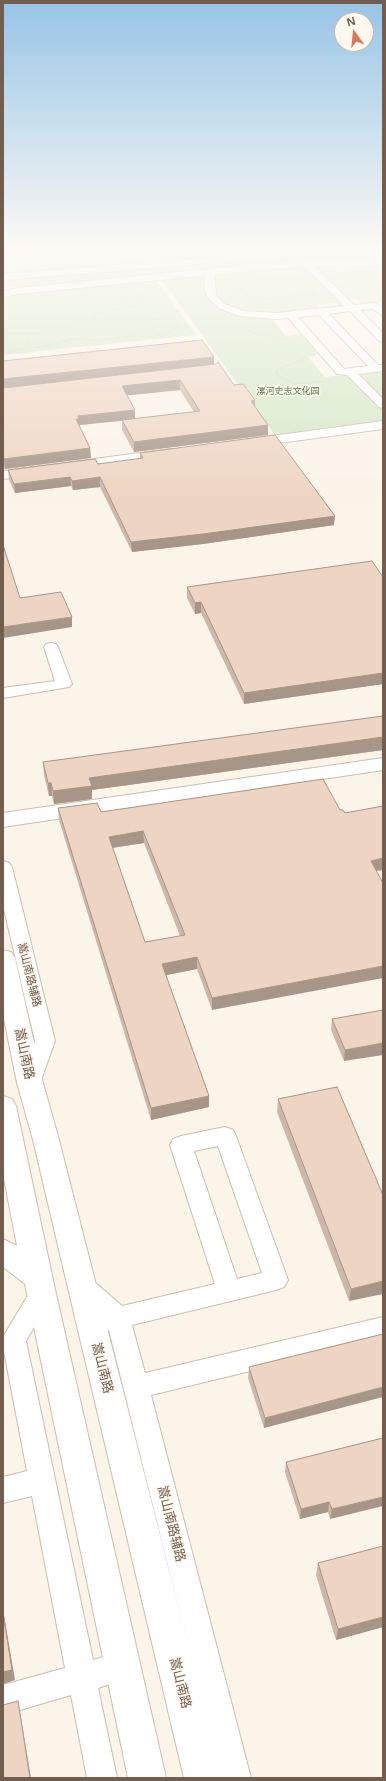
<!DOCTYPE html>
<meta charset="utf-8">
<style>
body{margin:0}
#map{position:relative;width:386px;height:1781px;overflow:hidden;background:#fbf4e9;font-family:"Open Sans",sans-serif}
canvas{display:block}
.frame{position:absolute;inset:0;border:4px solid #735d4f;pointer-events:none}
.north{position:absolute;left:334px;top:12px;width:40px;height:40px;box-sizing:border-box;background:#fef8ef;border:1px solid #c6baaf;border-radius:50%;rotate:345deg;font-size:11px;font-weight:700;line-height:16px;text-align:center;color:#735d4f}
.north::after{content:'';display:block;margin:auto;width:14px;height:18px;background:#da7959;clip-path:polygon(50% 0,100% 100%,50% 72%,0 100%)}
</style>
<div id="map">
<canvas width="386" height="1781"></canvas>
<div class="frame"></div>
<div class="north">N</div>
</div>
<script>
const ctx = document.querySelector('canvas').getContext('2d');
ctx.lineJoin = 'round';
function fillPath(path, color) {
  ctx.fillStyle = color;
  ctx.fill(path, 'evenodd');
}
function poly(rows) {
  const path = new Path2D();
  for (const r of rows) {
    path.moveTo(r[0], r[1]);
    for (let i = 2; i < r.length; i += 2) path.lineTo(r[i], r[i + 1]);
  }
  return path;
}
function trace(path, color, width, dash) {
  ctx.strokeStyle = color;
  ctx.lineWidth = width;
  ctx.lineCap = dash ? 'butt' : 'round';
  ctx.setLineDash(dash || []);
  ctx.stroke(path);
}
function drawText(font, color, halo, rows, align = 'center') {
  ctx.font = font + ' "Open Sans","Noto Sans SC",sans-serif';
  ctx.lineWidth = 3;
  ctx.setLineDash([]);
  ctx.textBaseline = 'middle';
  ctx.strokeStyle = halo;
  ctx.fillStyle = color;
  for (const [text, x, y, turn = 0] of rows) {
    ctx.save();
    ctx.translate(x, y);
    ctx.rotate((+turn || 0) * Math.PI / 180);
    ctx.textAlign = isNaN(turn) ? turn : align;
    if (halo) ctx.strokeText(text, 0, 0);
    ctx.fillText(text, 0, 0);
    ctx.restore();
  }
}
fillPath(poly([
 [3,249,383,249,383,262,331,260,271,263,3,288],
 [334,266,383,269,383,303,363,305,357,299,350,299,355,305,339,307,335,303,316,305,319,309,268,315,286,336,300,334,318,355,308,357,325,377,383,371,383,422,275,435,162,280,270,270],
 [157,281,196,335,3,355,3,298,44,292]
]), '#d4e8c8');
const minor = poly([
 [324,249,383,249,383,254,340,254,245,260,3,280,3,274,324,249],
 [307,261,310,262,354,305,375,303,383,308,383,316,373,309,360,310,383,333,383,342,379,341,350,311,329,314,378,365,383,365,383,371,358,374,383,399,383,408,379,407,347,375,337,374,288,318,276,319,239,316,219,308,209,299,205,292,204,271,209,268,214,271,216,296,225,304,244,311,276,313,344,306,302,264,307,261],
 [319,315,368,366,344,369,298,317,319,315],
 [51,643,56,644,58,647,72,684,69,687,3,698,3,688,55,681,44,647,46,644,51,643],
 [3,861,9,863,12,867,55,1041,40,1083,37,1089,30,1091,23,1089,20,1083,35,1041,3,905,3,861],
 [225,1127,233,1130,236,1136,288,1280,284,1287,276,1290,132,1325,145,1373,383,1317,383,1339,151,1395,251,1778,221,1778,109,1330,91,1335,82,1332,79,1324,82,1316,96,1312,75,1293,71,1286,75,1279,83,1276,91,1279,122,1306,215,1284,170,1145,173,1139,181,1136,225,1127],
 [218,1146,262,1273,237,1279,194,1151,218,1146],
 [41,1284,49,1287,53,1294,26,1341,93,1660,123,1651,133,1656,138,1666,133,1676,98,1688,117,1778,87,1778,71,1695,3,1715,3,1685,65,1668,32,1496,3,1503,3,1477,27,1471,3,1346,3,1337,33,1287,41,1284]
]);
const tertiary = poly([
 [339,259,383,261,383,267,339,265,258,270,18,294,3,297,3,291,18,288,258,264,339,259],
 [383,421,383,429,249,447,244,446,242,443,244,440,249,439,383,421],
 [170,449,175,450,177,453,175,456,3,479,3,471,170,449],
 [383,758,383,770,3,827,3,813,383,758]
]);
const secondary = poly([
 [3,950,11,952,15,958,43,1083,59,1140,222,1778,184,1778,33,1140,17,1083,3,1014,3,950],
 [3,1096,12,1099,16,1106,56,1294,166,1778,128,1778,25,1284,3,1267,3,1239,17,1246,3,1173,3,1096]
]);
trace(minor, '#ccbdb0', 2);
trace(tertiary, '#ccbdb0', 2);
trace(secondary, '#cfbdae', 2);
trace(poly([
 [76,258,80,249],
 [301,277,317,294,251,300,236,283,301,277],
 [350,284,383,281],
 [229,292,243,291],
 [134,300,145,293],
 [11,308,74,308,103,298],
 [92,319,97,313,134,306,134,300,123,296],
 [245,329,254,333,292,341],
 [3,333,36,334,87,320,131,322,165,318,175,319,179,325,168,334,152,337,131,336,100,340,70,339,44,347,26,348,3,353],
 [26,348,28,334],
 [306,355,303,360,281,368,276,372,278,376,296,384,328,381]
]), '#d3b9a6', 1.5, [0.5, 1.5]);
fillPath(minor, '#fff');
fillPath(tertiary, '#fff');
fillPath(secondary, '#fff');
fillPath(poly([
 [3,361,214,364,234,385,255,400,255,406,268,435,134,452,122,430,122,421,80,425,80,427,90,448,91,458,5,469,3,465],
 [180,390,194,412,135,419,127,395],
 [140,453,334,525,203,544,132,552,100,487,73,490,71,486,15,493,9,480,8,470,98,464,140,459],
 [383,577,383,684,244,704,201,613,195,614,187,598,187,587],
 [383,716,383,750,92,790,92,799,54,804,52,796,49,796,44,775,43,762],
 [383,806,383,870,376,871,212,1010,197,969,166,975,209,1096,209,1107,151,1120,59,820,58,808,101,812,340,810,345,813],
 [144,843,180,936,145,942,113,848],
 [383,1010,344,1061,331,1030,332,1019],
 [278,1099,383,1195,349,1301,277,1112],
 [383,1334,264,1428,248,1378,249,1367],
 [383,1438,330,1519,328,1512,300,1519,285,1472,286,1462],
 [383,1546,383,1627,336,1640,316,1575,318,1563]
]), '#cdb7a8');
fillPath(poly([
 [214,357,214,366,3,388,3,379],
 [180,380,180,390,122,396,122,386],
 [255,400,255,410,251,401],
 [135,410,135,419,80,425,80,428,76,419,78,416],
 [268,425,268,435,134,452,134,442],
 [90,448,91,458,5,469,4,459],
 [70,477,71,486,15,493,14,484],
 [100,477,100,487,73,490,72,481],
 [335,516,334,525,203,544,132,552,131,542],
 [201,602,201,613,195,614,195,603],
 [72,617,72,627,3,638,3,627],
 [383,673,383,684,244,704,244,693],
 [383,737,383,750,92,790,92,799,54,804,53,791,89,778],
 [48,783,51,783,52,796,49,796],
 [143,831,144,843,110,848,109,837],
 [383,858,383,870,369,872,371,861],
 [197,957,197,969,162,976,162,964],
 [383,966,383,978,212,1010,212,998],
 [383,1043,383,1055,344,1061,345,1050],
 [209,1096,209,1107,151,1120,151,1108],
 [383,1281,383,1294,349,1301,351,1289],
 [383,1387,383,1397,264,1428,265,1418],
 [383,1497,383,1506,330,1519,332,1509],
 [329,1502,328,1512,300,1519,301,1509],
 [3,1609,15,1680,3,1684],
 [383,1617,383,1627,336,1640,338,1629],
 [18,1701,20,1712,31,1778,30,1778]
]), '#a79588');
const building = poly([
 [202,340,214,357,3,379,3,361,202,340],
 [218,362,234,385,243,384,255,400,251,401,268,425,134,442,122,420,200,411,180,380,122,386,135,410,78,416,79,419,76,419,90,448,4,459,3,457,3,388,216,364,218,362],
 [275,435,335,516,203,534,131,542,100,477,72,481,70,477,14,484,8,470,95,459,98,464,143,458,140,453,275,435],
 [3,545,20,598,61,592,72,617,3,627,3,545],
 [372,561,383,577,383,673,244,693,201,602,195,603,187,587,372,561],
 [383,716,383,737,89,778,92,786,53,791,51,783,48,783,43,762,383,716],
 [323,779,340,810,343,810,345,813,383,806,383,858,371,861,383,883,383,966,212,998,197,957,162,964,209,1096,151,1108,58,808,97,803,101,812,323,779],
 [143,831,185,935,145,942,109,837,143,831],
 [383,1010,383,1043,345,1050,332,1019,383,1010],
 [337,1087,383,1195,383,1281,351,1289,278,1099,337,1087],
 [383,1334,383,1387,265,1418,249,1367,383,1334],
 [383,1438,383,1497,332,1509,329,1502,301,1509,286,1462,383,1438],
 [383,1546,383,1617,338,1629,318,1563,383,1546],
 [3,1613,12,1670,3,1672,3,1613],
 [18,1701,30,1778,3,1778,3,1705,18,1701]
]);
fillPath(building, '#eed5c3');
trace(building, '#a79588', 1);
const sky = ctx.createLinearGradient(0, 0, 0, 499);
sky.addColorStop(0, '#97c4e6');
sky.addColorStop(0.5, '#fdfaf5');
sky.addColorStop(1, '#fdfaf500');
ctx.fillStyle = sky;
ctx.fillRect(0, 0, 386, 499);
drawText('9px', '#547848', '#fef8ef', [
 ["漯河史志文化园",288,391]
]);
drawText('11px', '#735d4f', '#fef8ef', [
 ["嵩山南路辅路",29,975,76]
]);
drawText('13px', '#735d4f', '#fef8ef', [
 ["嵩山南路",24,1054,78],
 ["嵩山南路",102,1368,76],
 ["嵩山南路辅路",171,1524,76],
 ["嵩山南路",180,1683,76]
]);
</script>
